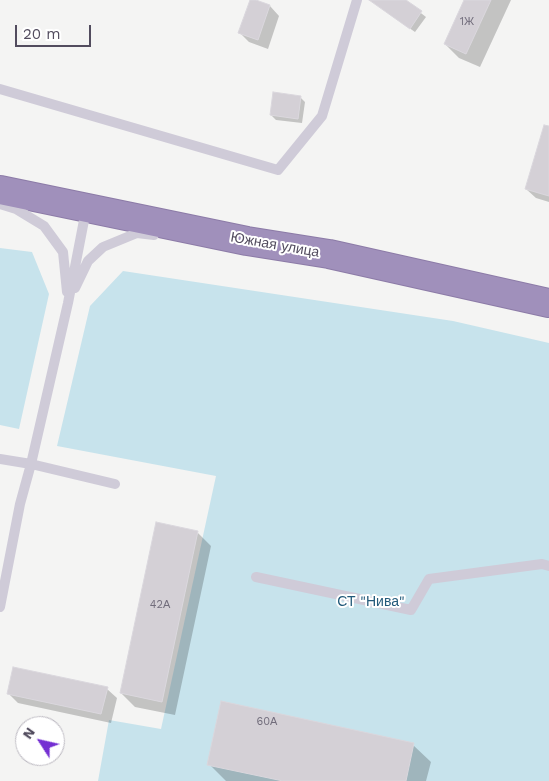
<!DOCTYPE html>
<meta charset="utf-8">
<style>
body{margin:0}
#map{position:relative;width:549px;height:781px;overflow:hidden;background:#f4f4f3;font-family:"Work Sans",sans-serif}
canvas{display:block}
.north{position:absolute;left:15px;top:716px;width:50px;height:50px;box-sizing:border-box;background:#fff;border:1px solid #bab7bf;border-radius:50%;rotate:305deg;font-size:14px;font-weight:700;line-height:20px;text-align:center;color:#524c5e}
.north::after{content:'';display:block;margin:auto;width:18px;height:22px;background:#742fd2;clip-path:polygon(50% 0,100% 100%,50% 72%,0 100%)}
.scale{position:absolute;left:15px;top:25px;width:76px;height:22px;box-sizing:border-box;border:2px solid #524c5e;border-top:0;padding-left:6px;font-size:15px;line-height:18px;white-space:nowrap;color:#524c5e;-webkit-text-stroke:4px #fff;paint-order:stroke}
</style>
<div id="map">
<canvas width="549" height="781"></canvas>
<div class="north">N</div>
<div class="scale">20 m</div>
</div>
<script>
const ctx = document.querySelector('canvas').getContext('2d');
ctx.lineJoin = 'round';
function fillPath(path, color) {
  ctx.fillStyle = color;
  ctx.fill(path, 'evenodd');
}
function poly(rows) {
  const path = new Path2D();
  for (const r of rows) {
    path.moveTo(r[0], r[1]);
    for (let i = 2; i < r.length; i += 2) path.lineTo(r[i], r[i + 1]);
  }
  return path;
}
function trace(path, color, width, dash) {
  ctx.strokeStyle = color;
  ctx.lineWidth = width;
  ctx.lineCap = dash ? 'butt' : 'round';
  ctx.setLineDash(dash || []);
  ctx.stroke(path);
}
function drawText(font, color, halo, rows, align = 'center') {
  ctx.font = font + ' "Work Sans",sans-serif';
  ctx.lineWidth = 4;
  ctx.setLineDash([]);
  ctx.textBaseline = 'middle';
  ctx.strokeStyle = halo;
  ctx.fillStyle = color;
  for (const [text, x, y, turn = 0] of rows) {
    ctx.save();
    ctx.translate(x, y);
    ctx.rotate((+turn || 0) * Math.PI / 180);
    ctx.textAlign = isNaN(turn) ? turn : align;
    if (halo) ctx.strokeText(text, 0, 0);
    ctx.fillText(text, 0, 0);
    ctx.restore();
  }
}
fillPath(poly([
 [0,248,32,252,49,294,19,429,0,425],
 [123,271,453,321,549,343,549,781,98,781,109,720,161,729,216,476,57,446,90,306]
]), '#c7e3ec');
fillPath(poly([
 [251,0,270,6,279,16,268,49,249,42,240,33],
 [390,0,404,0,426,17,415,32,389,14,384,9],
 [466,0,511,0,480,67,459,58,445,44],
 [300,97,305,102,302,123,276,120,271,115],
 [549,162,549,202,536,198,526,189],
 [197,532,211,546,175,715,135,707,121,693],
 [107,689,117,698,111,723,18,703,8,693],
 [413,745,431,762,426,781,226,781,209,764]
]), '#0003');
const building = poly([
 [250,0,256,0,270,5,258,40,238,33,250,0],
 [369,0,406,0,422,11,410,29,369,0],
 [464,0,491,0,466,54,444,44,464,0],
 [273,92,301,96,298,119,270,115,273,92],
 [544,125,549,126,549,196,525,189,544,125],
 [156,522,198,531,162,702,120,693,156,522],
 [13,667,108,687,101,714,7,694,13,667],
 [221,701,414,743,406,781,283,781,207,765,221,701]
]);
fillPath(building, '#d4d0d6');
trace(building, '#dad7dd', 1);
const highway = poly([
 [0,190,247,241,329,254,549,303]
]);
trace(highway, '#8c7ba7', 30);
trace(poly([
 [0,89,278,170,322,116,357,0],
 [0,204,16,209,44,226,63,252,67,292],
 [75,288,88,261,103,247,137,233,154,235],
 [0,459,31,464,115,484],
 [256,577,411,610,429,579,542,564,549,566],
 [0,607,20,504,31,464,68,303,86,210]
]), '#cfcbd8', 10);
trace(highway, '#a090bb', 28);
drawText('11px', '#726d7c', null, [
 ["1Ж",467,22],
 ["42А",160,605],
 ["60А",267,722]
]);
drawText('14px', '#524c5e', '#fff', [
 ["Южная улица",275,245,10]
]);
drawText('14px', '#225a7a', '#fff', [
 ["СТ \"Нива\"",371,602]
]);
</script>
